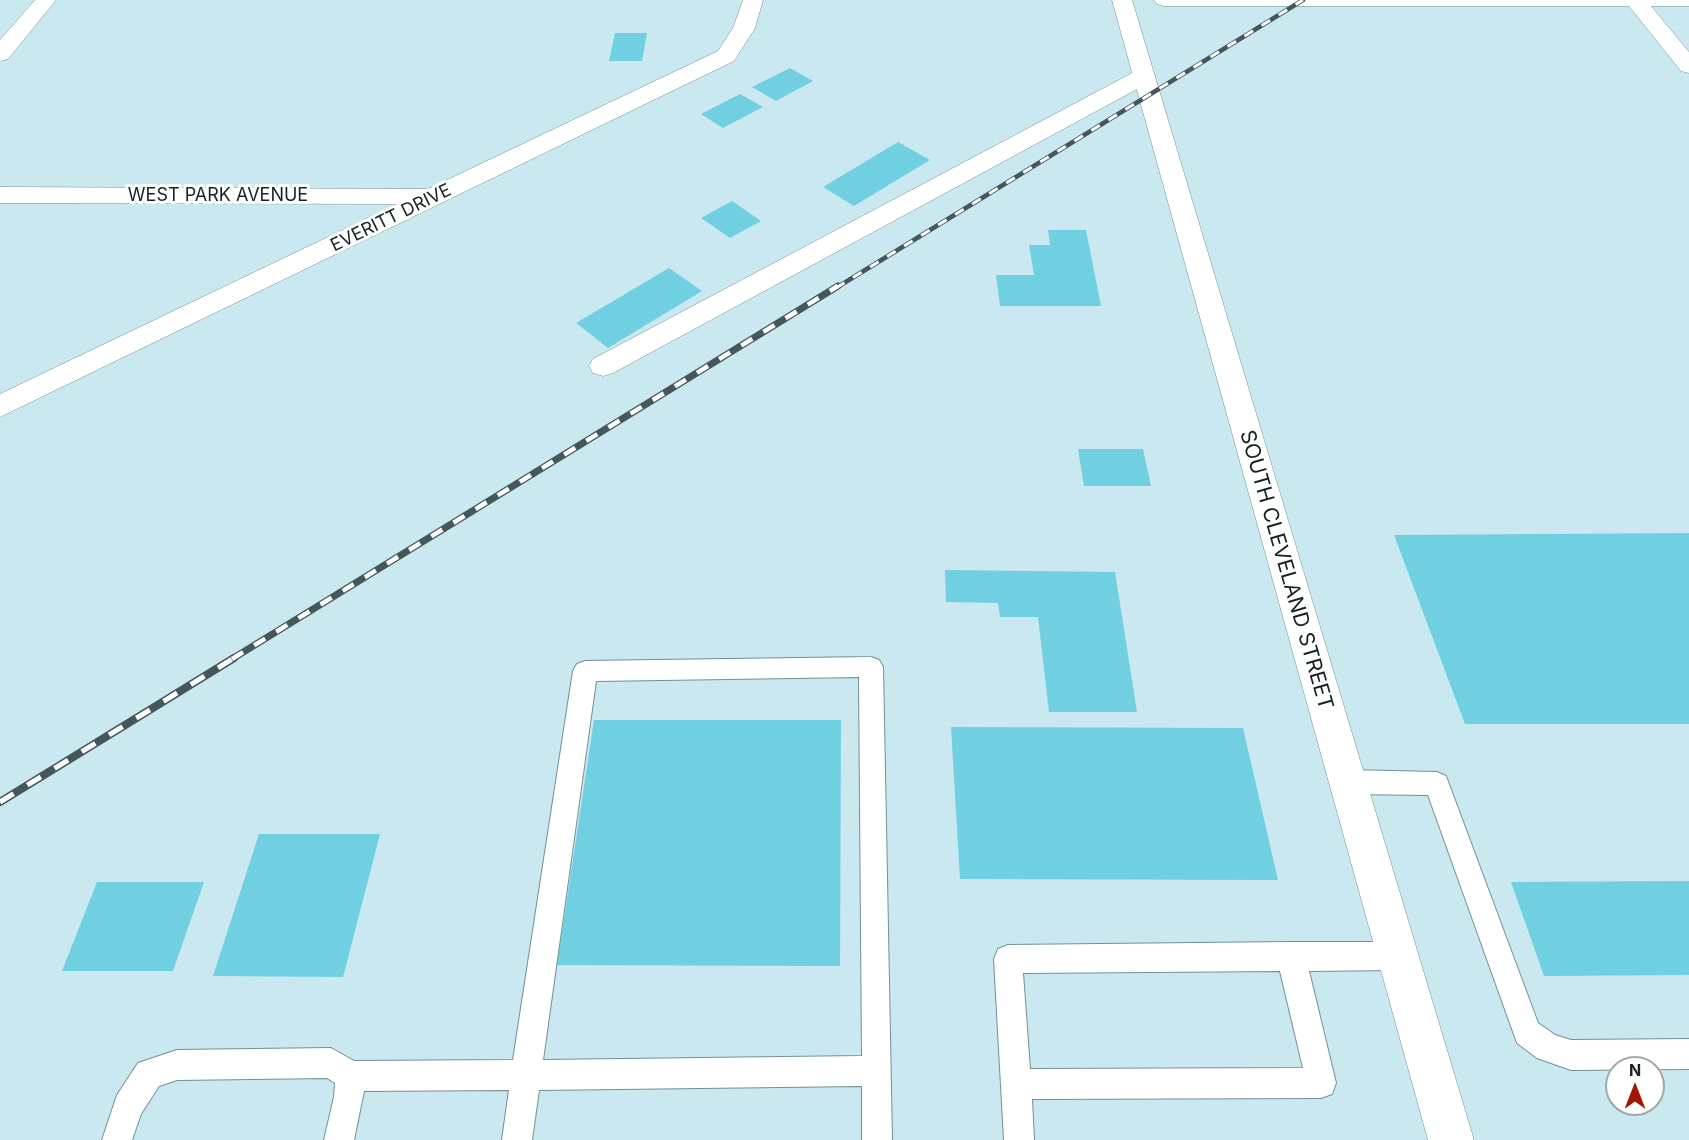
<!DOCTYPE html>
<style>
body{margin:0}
#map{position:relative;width:1689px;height:1140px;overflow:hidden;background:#cae8ef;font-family:Inter,sans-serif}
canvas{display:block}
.north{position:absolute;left:1605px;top:1056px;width:60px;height:60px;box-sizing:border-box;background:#fff;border:2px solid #a2a7a7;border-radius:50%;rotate:0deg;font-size:16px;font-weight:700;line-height:24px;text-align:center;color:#162224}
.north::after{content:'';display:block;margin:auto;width:21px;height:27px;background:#a61300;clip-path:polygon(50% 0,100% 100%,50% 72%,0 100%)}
</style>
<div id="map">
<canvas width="1689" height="1140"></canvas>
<div class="north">N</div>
</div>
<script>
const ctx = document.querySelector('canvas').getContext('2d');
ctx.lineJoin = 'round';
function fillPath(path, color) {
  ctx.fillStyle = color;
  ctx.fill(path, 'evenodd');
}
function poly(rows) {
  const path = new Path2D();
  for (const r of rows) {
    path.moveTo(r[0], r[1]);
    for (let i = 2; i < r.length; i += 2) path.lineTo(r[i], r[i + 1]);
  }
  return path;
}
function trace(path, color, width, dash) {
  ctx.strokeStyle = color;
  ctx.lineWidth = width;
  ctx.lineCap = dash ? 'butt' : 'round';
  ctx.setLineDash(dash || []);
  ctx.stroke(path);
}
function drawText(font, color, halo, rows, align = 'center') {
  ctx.font = font + ' Inter,sans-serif';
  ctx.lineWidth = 6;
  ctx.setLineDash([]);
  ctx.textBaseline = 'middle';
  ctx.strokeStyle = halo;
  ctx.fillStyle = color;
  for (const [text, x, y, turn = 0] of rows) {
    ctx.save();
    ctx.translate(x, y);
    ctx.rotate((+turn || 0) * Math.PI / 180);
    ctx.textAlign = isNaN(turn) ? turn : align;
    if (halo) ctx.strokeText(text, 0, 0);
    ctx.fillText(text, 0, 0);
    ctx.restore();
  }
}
fillPath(poly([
 [615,33,647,33,642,61,609,61],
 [790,68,813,81,776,101,752,87],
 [740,94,763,107,723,128,701,114],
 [898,142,930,160,854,206,823,187],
 [732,201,761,221,730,238,701,218],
 [1048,230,1086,230,1101,306,1000,306,996,275,1034,275,1029,245,1050,245],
 [669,268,702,291,608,348,576,323],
 [1078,449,1143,449,1151,486,1084,486],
 [1689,533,1689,724,1465,724,1394,535],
 [945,570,1115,572,1137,712,1049,712,1038,617,1000,617,998,603,946,602],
 [594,720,841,720,840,966,557,965],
 [951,727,1243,728,1278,880,960,879],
 [259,834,380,834,343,977,213,976],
 [1689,881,1689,975,1544,976,1511,882],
 [97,882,204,882,173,971,62,971]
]), '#70cfe1');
const lane = poly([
 [871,657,879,660,883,667,892,1140,862,1140,862,1086,539,1090,532,1140,502,1140,509,1090,364,1091,354,1140,324,1140,334,1097,335,1083,327,1078,177,1080,159,1086,141,1114,132,1140,102,1140,117,1095,138,1063,177,1050,331,1048,354,1061,513,1060,573,671,577,664,585,661,871,657],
 [859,677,862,1056,543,1060,596,681,859,677],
 [1347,770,1437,772,1446,776,1538,1023,1555,1035,1571,1040,1689,1039,1689,1069,1571,1070,1537,1058,1517,1043,1428,795,1347,794,1338,790,1334,782,1338,774,1347,770],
 [1291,942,1398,942,1408,946,1412,956,1408,966,1398,970,1309,971,1336,1083,1332,1094,1321,1098,1032,1099,1034,1140,1004,1140,994,959,998,949,1008,945,1291,942],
 [1280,971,1303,1068,1030,1069,1023,973,1280,971]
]);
const street = poly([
 [35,0,56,0,8,59,0,61,0,40,35,0],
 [743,0,763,0,755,28,734,61,0,417,0,394,397,204,0,203,0,187,428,189,718,51,733,28,743,0],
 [1154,0,1689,0,1689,6,1651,6,1689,52,1689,73,1681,71,1629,6,1164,6,1157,4,1154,0],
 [1144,69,1152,71,1155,76,1152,81,613,373,603,376,593,373,589,366,593,359,1136,71,1144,69]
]);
const secondary = poly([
 [1112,0,1132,0,1474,1140,1428,1140,1112,0]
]);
trace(lane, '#739096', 2);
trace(street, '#739096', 1);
trace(secondary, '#739096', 1);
fillPath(lane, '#fff');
fillPath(street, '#fff');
fillPath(secondary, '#fff');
const railFar2 = poly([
 [836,288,1303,0]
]);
const railFar1 = poly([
 [232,659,838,286]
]);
const rail = poly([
 [0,802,234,658]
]);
trace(railFar2, '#46575b', 4.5);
trace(railFar1, '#46575b', 7);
trace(rail, '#46575b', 8);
trace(railFar2, '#fff', 3, [10]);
trace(railFar1, '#fff', 4.5, [13]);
trace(rail, '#fff', 5, [16]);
drawText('18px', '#162224', '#fff', [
 ["WEST PARK AVENUE",218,196],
 ["EVERITT DRIVE",391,218,-26]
]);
drawText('21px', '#162224', '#fff', [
 ["SOUTH CLEVELAND STREET",1286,570,74]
]);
</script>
